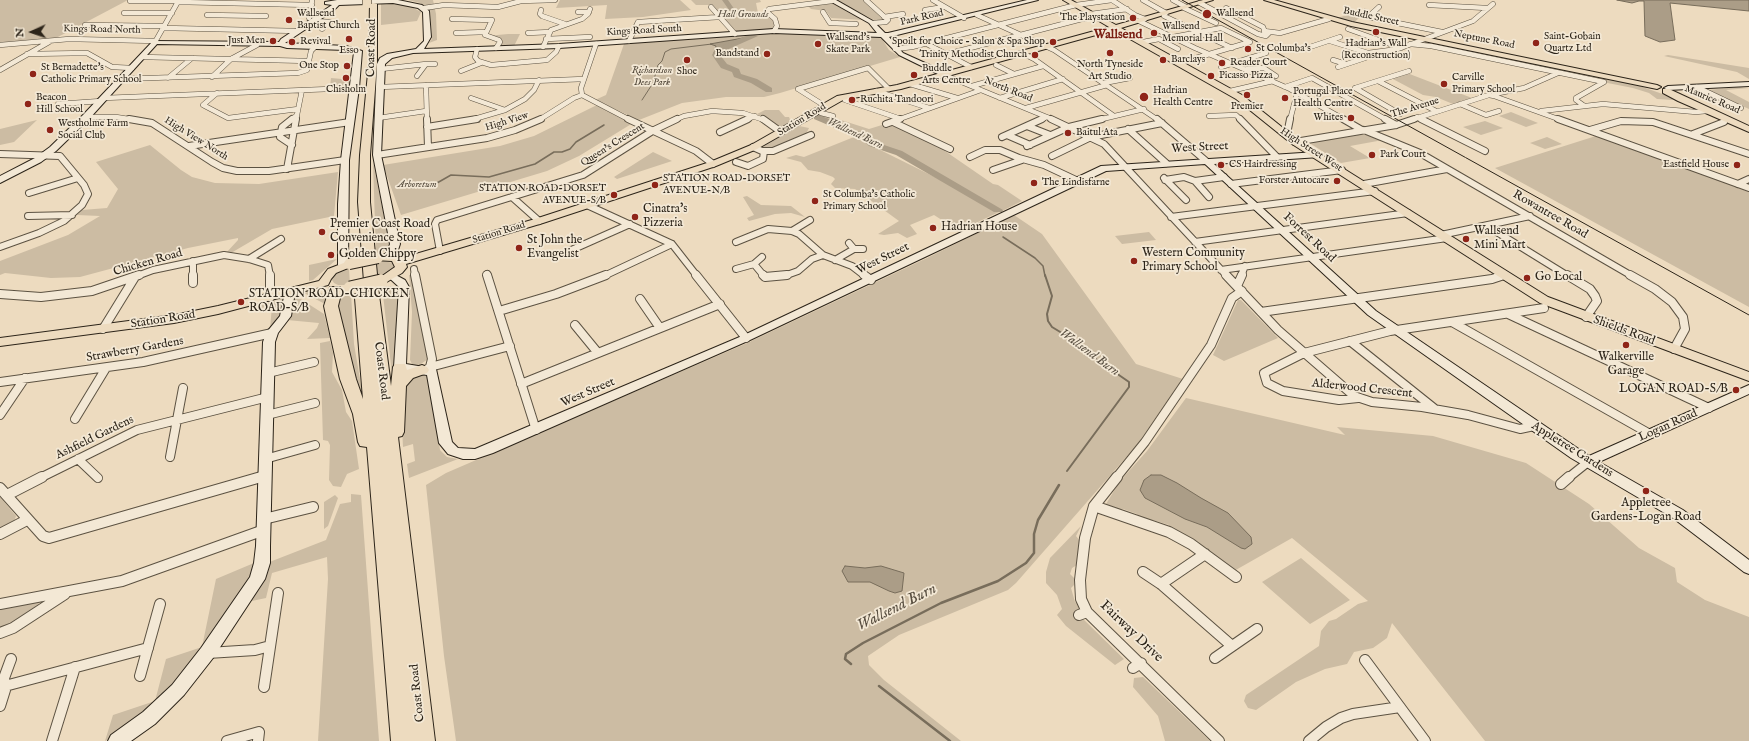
<!DOCTYPE html>
<style>
body{margin:0}
#map{position:relative;width:1749px;height:741px;overflow:hidden;background:#eddbbf;font-family:"IM FELL English",serif}
canvas{display:block}
.north{position:absolute;left:12px;top:12px;width:40px;height:40px;-webkit-text-stroke:3px #f3e8d5;paint-order:stroke;rotate:267deg;font-size:11px;font-weight:700;line-height:16px;text-align:center;color:#2c2419}
.north::after{content:'';display:block;margin:auto;width:14px;height:18px;background:#2c2419;clip-path:polygon(50% 0,100% 100%,50% 72%,0 100%)}
</style>
<div id="map">
<canvas width="1749" height="741"></canvas>
<div class="north">N</div>
</div>
<script>
const ctx = document.querySelector('canvas').getContext('2d');
ctx.lineJoin = 'round';
function fillPath(path, color) {
  ctx.fillStyle = color;
  ctx.fill(path, 'evenodd');
}
function poly(rows) {
  const path = new Path2D();
  for (const r of rows) {
    path.moveTo(r[0], r[1]);
    for (let i = 2; i < r.length; i += 2) path.lineTo(r[i], r[i + 1]);
  }
  return path;
}
function trace(path, color, width, dash) {
  ctx.strokeStyle = color;
  ctx.lineWidth = width;
  ctx.lineCap = dash ? 'butt' : 'round';
  ctx.setLineDash(dash || []);
  ctx.stroke(path);
}
function drawText(font, color, halo, rows, align = 'center') {
  ctx.font = font + ' "IM FELL English",serif';
  ctx.lineWidth = 3.5;
  ctx.setLineDash([]);
  ctx.textBaseline = 'middle';
  ctx.strokeStyle = halo;
  ctx.fillStyle = color;
  for (const [text, x, y, turn = 0] of rows) {
    ctx.save();
    ctx.translate(x, y);
    ctx.rotate((+turn || 0) * Math.PI / 180);
    ctx.textAlign = isNaN(turn) ? turn : align;
    if (halo) ctx.strokeText(text, 0, 0);
    ctx.fillText(text, 0, 0);
    ctx.restore();
  }
}
fillPath(poly([
 [0,0,128,0,56,38,0,46],
 [408,0,433,0,436,14,437,40,429,43,432,39,430,10,420,3],
 [560,0,680,0,691,10,643,17,605,19,607,5,556,8],
 [691,0,760,0,761,2,756,3,758,13,765,13,773,19,775,27,771,29,736,31,710,5,696,5],
 [834,0,864,0,886,20,876,21],
 [390,2,408,5,421,12,417,21,381,25,381,3],
 [830,2,864,20,831,18,826,11,811,9,807,5],
 [1364,8,1369,10,1353,23,1336,18,1364,11],
 [775,32,874,36,882,39,889,50,900,57,780,93,764,97,726,97,682,103,639,120,595,100,606,95,624,44],
 [508,34,520,34,513,48,497,48,501,42,487,36],
 [1426,41,1483,55,1503,57,1556,69,1567,69,1593,77,1605,77,1637,85,1671,97,1673,100,1657,99,1649,93,1633,88,1415,45],
 [1668,55,1749,68,1749,79,1737,72,1664,56],
 [1407,73,1472,98,1453,104,1436,97,1423,95,1391,78],
 [331,78,342,79,351,78,350,85,344,87,330,87],
 [1740,87,1749,88,1726,90,1749,102,1749,109,1707,90],
 [597,105,633,123,579,156,547,171,401,215,383,165,500,146,534,136],
 [765,110,779,110,785,117,789,117,791,122,781,128,757,114],
 [1511,112,1538,123,1526,127,1499,116],
 [819,113,869,129,882,125,888,128,896,124,948,149,945,151,993,184,998,185,1022,201,1002,211,901,153,872,142,860,133,816,116],
 [37,120,14,142,0,145,0,129],
 [1485,121,1503,128,1481,135,1463,127],
 [799,126,809,128,805,136,775,149,758,148],
 [1351,135,1370,135,1383,140,1350,146,1370,158,1341,163,1308,142],
 [1599,135,1749,192,1749,307,1495,168],
 [854,137,965,192,999,212,959,231,934,215,910,225,917,234,907,238,898,233,884,235,878,234,899,221,855,189,835,188,831,184,835,179,833,177,820,172,808,170,801,162,786,158,796,155,804,157],
 [1547,137,1562,144,1545,149,1530,143],
 [150,145,181,170,192,177,215,183,259,184,338,172,334,216,272,229,231,253,226,253,238,240,238,238,188,248,80,277,51,278,5,273,0,275,0,261,68,235,100,216,77,215,82,210,107,208,118,189,96,162],
 [653,152,672,161,617,179,614,177],
 [373,162,390,246,386,250,376,255],
 [747,196,761,205,791,206,805,217,791,213,775,214,749,221,747,218,754,215,743,197],
 [1014,215,1042,234,1136,364,1183,379,1136,446,1016,583,1008,590,899,635,868,656,869,665,884,680,961,741,456,741,444,656,426,485,446,473,745,344,927,258],
 [1149,232,1156,240,1122,244,1115,236],
 [337,259,313,280,309,281,309,265],
 [383,261,393,263,395,266,394,270,378,279,375,262],
 [349,269,350,285,338,285,334,283,332,280,334,275],
 [409,275,413,275,428,359,418,366,412,364,410,360,412,312],
 [382,286,392,286,399,291,393,383],
 [317,290,328,298,325,304,304,293],
 [351,293,354,344,362,391,358,392,337,302,341,298],
 [296,296,324,314,330,338,307,339,317,328,319,323,287,320],
 [283,298,283,314,270,329,272,306,260,308,261,305],
 [1238,300,1241,300,1278,338,1224,361,1213,355],
 [330,341,333,353,332,372,342,390,346,412,352,421,359,469,347,474,341,487,333,486,329,480,330,445,328,441,323,440,320,343],
 [425,373,429,376,440,450,447,457,458,459,409,478,407,464,415,461,413,444,403,447,401,408,406,379],
 [1186,398,1345,435,1337,427,1433,436,1526,463,1589,504,1639,548,1675,568,1677,582,1705,600,1749,617,1749,741,1485,741,1392,623,1387,638,1373,648,1354,652,1347,664,1325,669,1296,682,1256,710,1248,708,1244,701,1246,695,1319,646,1321,631,1329,621,1336,619,1358,604,1368,601,1292,538,1234,571,1198,542,1192,541,1169,528,1169,525,1153,520,1149,521,1139,518,1137,514,1123,509,1117,510,1106,504,1120,481,1147,451],
 [351,494,361,495,379,741,318,741,328,579,327,557,272,573,266,598,247,602,267,563,326,540,340,504,351,502],
 [335,495,338,498,328,526,324,529,324,502],
 [0,497,16,516,14,522,0,530],
 [1081,526,1076,536,1080,541,1077,565,1072,568,1070,574,1074,578,1074,585,1071,588,1075,602,1080,605,1079,615,1124,659,1115,665,1066,626,1057,615,1062,609,1057,595,1046,583,1046,572,1050,558],
 [1301,558,1350,600,1310,624,1262,582],
 [254,563,251,575,178,683,125,731,105,741,113,715,155,701,166,659,202,647,216,579],
 [39,602,38,608,11,625,0,629,0,609],
 [1143,677,1210,741,1165,741,1158,716,1133,687,1134,678]
]), '#ccbca3');
const water = poly([
 [1617,0,1749,0,1749,11,1670,3,1675,40,1660,42,1645,36,1644,1,1639,1,1632,3,1617,0],
 [754,36,719,52,716,55,714,53,716,46,710,44,754,36],
 [1151,475,1161,475,1177,483,1201,498,1228,513,1251,537,1252,544,1245,549,1241,548,1207,527,1185,519,1145,498,1140,490,1144,480,1151,475],
 [845,566,865,568,881,566,904,573,902,591,895,593,889,591,870,582,848,582,842,571,845,566]
]);
fillPath(water, '#ab9d87');
trace(water, '#786d5b', 1);
trace(poly([
 [642,100,653,83,658,65,662,61,665,52,671,49,712,44]
]), '#786d5b', 1);
trace(poly([
 [412,188,420,186,430,187,451,175,489,177,535,164,554,152,562,152,570,149,576,142,604,125],
 [1003,237,1035,258,1043,266,1045,276]
]), '#786d5b', 1.5);
trace(poly([
 [1045,275,1052,296,1047,314,1048,321,1052,327,1075,341,1077,346,1129,382,1129,387,1067,471]
]), '#786d5b', 2);
trace(poly([
 [851,664,845,659,846,654,863,643,941,603,998,581,1026,563,1034,553,1034,534,1038,520,1059,485],
 [879,686,950,741]
]), '#786d5b', 2.5);
fillPath(poly([
 [722,0,728,0,737,13,736,14,732,14,722,0],
 [751,34,758,36,722,52,720,55,727,64,739,69,741,74,757,79,772,88,772,92,766,92,751,83,734,77,732,72,721,68,712,55,716,48,751,34],
 [817,114,867,135,875,142,902,151,1003,210,1002,212,994,212,896,155,869,146,861,139,814,119,814,115,817,114]
]), '#ab9d87');
const streetFar3 = poly([
 [866,0,888,20,886,22,873,23],
 [933,0,964,18],
 [1112,0,1135,15,1145,19],
 [1143,0,1166,13],
 [1173,0,1186,7],
 [130,1,178,1],
 [178,2,312,5],
 [1200,3,1258,34,1266,36,1269,33],
 [1429,5,1487,8],
 [711,7,735,34],
 [1379,7,1368,17,1442,32],
 [424,8,444,5,498,7,521,1,555,0],
 [1184,8,1216,23],
 [1226,8,1263,27,1265,32],
 [541,10,540,14,542,16,565,24],
 [925,10,944,7],
 [578,12,589,12],
 [823,12,830,23,856,24],
 [124,13,172,13],
 [1091,14,1127,9],
 [207,15,266,16],
 [926,15,939,15],
 [977,15,1054,50,1158,120],
 [1164,16,1232,48],
 [884,17,903,14],
 [309,18,312,1],
 [452,19,492,20,485,35,499,40,500,42,496,48],
 [314,21,330,22,322,29],
 [1139,21,1195,48,1290,89,1345,120],
 [85,25,165,26],
 [164,28,298,31],
 [1348,29,1401,48],
 [774,31,777,26,775,19,767,12,769,9,832,1],
 [1264,31,1280,33,1329,19],
 [456,33,486,32],
 [528,33,550,32],
 [1173,37,1221,28,1250,42],
 [546,39,590,37],
 [629,41,638,22,720,17],
 [1330,41,1368,53,1398,49,1473,21,1493,4],
 [155,42,179,0],
 [1143,42,1159,39,1178,49],
 [925,43,971,67],
 [1410,44,1431,46,1604,82],
 [0,45,69,39,156,41],
 [543,47,551,30,582,19,588,14,590,9],
 [477,49,475,57,478,61,491,65,547,60,556,52,559,46],
 [895,49,912,47,1076,5,1112,0],
 [1304,49,1340,37],
 [1022,53,1034,59,1114,116],
 [27,54,87,53,112,67,132,68],
 [947,54,1082,19,1097,17],
 [142,57,309,61],
 [1333,60,1346,64],
 [1179,63,1250,42],
 [426,64,435,64],
 [996,65,1014,74],
 [1221,67,1266,53],
 [1338,67,1365,58,1368,53],
 [381,69,426,64,417,76],
 [1247,69,1264,68,1276,76],
 [0,70,49,42],
 [461,71,481,63],
 [942,74,1054,120],
 [212,77,231,59,257,45],
 [168,78,192,58],
 [121,79,298,73,307,70,311,51,315,47],
 [1378,81,1436,111],
 [988,82,1014,93],
 [1104,83,1130,78],
 [910,84,957,98],
 [426,85,427,120],
 [972,86,1043,66],
 [380,87,584,79],
 [1285,87,1312,78,1387,120],
 [1697,87,1741,108],
 [1355,88,1409,71],
 [1355,88,1400,114],
 [798,89,868,68,889,89],
 [798,89,825,106],
 [876,91,929,108],
 [1230,91,1273,81],
 [217,93,203,105,228,118,298,109],
 [582,95,630,120],
 [1494,96,1561,120],
 [104,98,355,88],
 [471,98,505,110],
 [1000,98,1063,79],
 [845,100,901,119],
 [58,104,101,101],
 [1460,104,1486,115,1499,111],
 [1583,105,1576,100,1576,98,1604,82],
 [1026,108,1107,85],
 [1541,111,1603,104,1696,112,1707,111],
 [821,113,833,116],
 [1209,116,1236,115,1241,120],
 [86,117,116,117,135,120],
 [1417,117,1423,120],
 [378,118,426,111],
 [291,120,297,115],
 [296,120,302,90],
 [471,120,505,110,525,99,534,90,539,80],
 [539,120,574,98,582,95,581,88,596,44],
 [675,120,684,116,712,111,743,113,764,120],
 [746,120,755,116],
 [897,120,981,90],
 [1040,120,1047,117],
 [1098,120,1144,109],
 [1290,120,1297,93],
 [1411,120,1489,95,1494,96,1494,94,1524,88,1558,73]
]);
const streetFar2 = poly([
 [129,119,152,123,212,162,223,168,237,171,269,171,345,160],
 [292,119,282,127,280,137,292,145],
 [427,119,428,147],
 [628,119,696,151,713,164],
 [763,119,781,132],
 [1051,119,1104,144,1227,276],
 [1157,119,1206,161],
 [1240,119,1277,157],
 [1343,119,1362,130],
 [1385,119,1396,125],
 [1421,119,1485,151],
 [1558,119,1749,188],
 [893,122,950,149],
 [886,124,900,119],
 [1027,126,1050,135],
 [427,127,477,119],
 [1128,129,1166,163],
 [1364,130,1420,153,1632,276],
 [1590,130,1621,121,1653,122,1749,154],
 [720,132,748,119],
 [1282,132,1288,129,1290,119],
 [1693,134,1724,122],
 [1007,135,1030,145],
 [1002,137,1042,119],
 [1295,142,1396,125,1414,119],
 [189,146,350,122],
 [1027,146,1069,127,1102,119],
 [753,147,762,151,773,151,811,135],
 [0,154,60,156,84,185,88,194,82,205,64,221,39,233,0,247],
 [377,155,487,138,515,130,541,119],
 [1052,156,1091,137,1162,123],
 [970,157,985,150,1000,150,1019,158,1044,165,1076,180],
 [736,162,748,166,763,159,764,151],
 [287,169,296,119],
 [993,170,1022,160],
 [1164,178,1186,200],
 [1165,180,1184,177,1195,181,1209,197],
 [1195,181,1224,177],
 [1231,184,1342,170],
 [1364,184,1447,169],
 [1738,184,1749,179],
 [29,193,78,178],
 [512,197,539,221],
 [587,205,672,244,697,276],
 [28,216,72,215],
 [1171,217,1375,191],
 [1487,226,1568,276],
 [792,231,810,220],
 [1441,235,1530,216],
 [736,242,768,229,792,231,799,234,823,255,852,266,865,276],
 [1195,242,1408,213],
 [849,243,854,249,863,249],
 [440,251,435,224,437,220,583,175,654,130,677,119],
 [567,252,630,224],
 [249,259,281,239],
 [835,260,854,249],
 [193,261,193,276],
 [754,264,764,276],
 [414,269,415,276],
 [736,269,754,264,762,257],
 [1221,270,1447,238],
 [487,274,488,276],
 [137,276,153,270,224,255,249,259,268,265,270,276],
 [604,276,672,244],
 [784,276,798,271,812,259,823,255],
 [1241,276,1245,266],
 [1502,276,1504,275]
]);
const streetFar1 = poly([
 [193,275,193,283],
 [270,275,270,297],
 [415,275,432,359,430,367,426,370],
 [487,275,536,430],
 [696,275,746,338],
 [763,275,765,277,787,275],
 [864,275,871,280],
 [1226,275,1278,330,1354,396,1372,402,1422,407,1468,415,1520,429,1534,426],
 [1567,275,1590,289,1595,296,1597,301,1586,317],
 [1630,275,1655,289,1672,302,1683,317,1685,329,1674,349],
 [1237,286,1242,275],
 [0,294,41,297,92,291,139,275],
 [640,299,660,328],
 [499,311,556,294,606,275],
 [1261,312,1492,279,1504,275],
 [1508,314,1709,408],
 [1452,322,1650,434],
 [575,325,598,353],
 [103,329,135,277],
 [1350,341,1435,409],
 [430,367,510,346],
 [268,373,314,362],
 [0,382,143,362,272,333],
 [521,384,720,304],
 [1358,398,1339,400,1283,391,1267,383,1264,373,1304,353,1390,331,1544,308],
 [0,415,25,378],
 [267,415,315,403],
 [75,419,106,368],
 [170,457,183,388],
 [78,459,98,478],
 [265,459,315,445],
 [40,478,137,430,268,397],
 [258,478,265,476],
 [1116,478,1145,442,1211,345,1232,298,1242,291],
 [1568,478,1588,462]
]);
const street = poly([
 [1117,477,1094,506,1085,538,1080,580,1081,599,1087,612,1219,741],
 [1561,484,1569,477],
 [0,488,43,536,49,538,261,477],
 [7,495,42,477],
 [1094,506,1169,532,1191,544,1236,577],
 [264,519,313,507],
 [0,534,27,520],
 [1143,572,1161,584,1232,646],
 [1161,584,1205,554],
 [0,604,122,581,264,530],
 [1079,615,1087,612],
 [0,633,13,628,65,594],
 [208,653,255,650,270,646],
 [1215,658,1257,629],
 [1365,660,1425,741],
 [1133,668,1141,663],
 [140,676,160,604],
 [5,686,148,648],
 [264,687,278,593],
 [0,706,5,690,4,678,11,659],
 [52,741,75,667],
 [227,741,259,732,258,741],
 [1309,741,1326,727,1341,718,1353,714,1400,707]
]);
const secondary = poly([
 [337,0,398,0,422,5,429,11,431,37,424,49,559,44,774,29,877,33,869,23,828,0,836,0,873,21,885,33,888,33,1027,0,1038,0,889,37,903,53,945,72,945,76,942,76,899,55,881,37,774,33,559,48,413,53,392,58,385,64,381,155,400,244,397,253,392,259,388,260,383,257,388,250,390,244,373,155,377,64,380,58,387,54,416,49,424,41,423,12,418,8,393,3,339,5,333,11,285,43,346,46,362,51,359,88,349,160,348,265,343,268,338,265,338,204,341,160,354,52,346,50,287,48,280,46,157,44,89,119,56,151,41,162,0,183,0,176,35,158,50,147,83,115,153,41,279,42,281,39,332,5,325,4,325,2,337,0],
 [1749,82,1749,86,1668,90,1664,88,1668,86,1749,82],
 [1317,152,1320,153,1320,157,1214,164,1376,311,1589,456,1749,385,1749,394,1599,462,1683,510,1749,560,1749,574,1744,572,1673,518,1571,458,1368,315,1205,164,1106,171,750,340,493,453,475,459,463,459,448,454,439,443,427,375,400,371,394,367,399,287,387,276,392,273,405,280,409,287,406,364,436,369,452,442,458,448,475,449,742,336,1101,166,1317,152],
 [290,289,295,292,291,316,278,333,275,342,270,546,270,563,265,579,213,658,184,695,155,724,131,741,108,741,111,735,143,712,172,685,201,648,250,577,254,563,256,546,263,342,266,333,280,316,285,292,290,289]
]);
const primary = poly([
 [1063,0,1071,0,1116,25,1203,0,1213,0,1121,28,1242,95,1298,140,1548,297,1749,372,1749,381,1540,303,1292,144,1236,99,1114,30,901,89,843,100,757,149,716,166,543,223,406,264,407,267,402,273,385,283,377,283,375,281,395,267,392,261,374,260,372,258,374,256,388,254,402,258,535,219,710,162,751,145,837,96,897,85,1109,27,1063,0],
 [1264,0,1274,0,1352,22,1657,85,1661,87,1657,89,1351,26,1264,0],
 [1663,89,1669,89,1749,126,1749,132,1678,101,1663,93,1663,89],
 [349,261,355,264,353,266,336,273,331,279,328,285,218,314,174,323,0,346,0,338,174,315,218,306,319,281,328,269,349,261]
]);
const highway = poly([
 [370,2,377,4,377,63,370,155,370,202,379,295,391,386,393,367,395,364,405,364,407,370,422,365,427,367,429,370,427,373,413,378,406,386,404,432,402,436,398,437,435,741,391,741,367,447,360,446,358,442,353,414,340,379,324,306,330,287,340,287,342,290,338,306,356,379,363,399,355,298,357,295,365,295,358,202,360,155,369,63,370,2]
]);
trace(streetFar3, '#5c5242', 5.5);
trace(streetFar2, '#5c5242', 8);
trace(streetFar1, '#5c5242', 10);
trace(street, '#5c5242', 12);
trace(secondary, '#2c2419', 2);
trace(primary, '#2c2419', 2);
trace(highway, '#2c2419', 2);
trace(streetFar3, '#f3e8d5', 4.5);
trace(streetFar2, '#f3e8d5', 6);
trace(streetFar1, '#f3e8d5', 8);
trace(street, '#f3e8d5', 10);
fillPath(secondary, '#f3e8d5');
fillPath(primary, '#eddbbf');
fillPath(highway, '#eddbbf');
trace(poly([
 [1182,0,1749,315]
]), '#2c2419', 1);
const primaryBridgeFar1 = poly([
 [349,264,378,258]
]);
const primaryBridge = poly([
 [350,288,381,281]
]);
const highwayBridge = poly([
 [367,0,367,4]
]);
trace(primaryBridgeFar1, '#2c2419', 12, []);
trace(primaryBridge, '#2c2419', 15, []);
trace(highwayBridge, '#2c2419', 10, []);
trace(primaryBridgeFar1, '#eddbbf', 10);
trace(primaryBridge, '#eddbbf', 13);
trace(highwayBridge, '#eddbbf', 9);
for (const [x, y, r, color] of [
 [1207,14,5,"#8f2418"],
 [1133,18,4,"#8f2418"],
 [289,20,4,"#8f2418"],
 [1376,32,4,"#8f2418"],
 [1154,33,4,"#8f2418"],
 [349,39,4,"#8f2418"],
 [273,41,4,"#8f2418"],
 [292,42,4,"#8f2418"],
 [1053,42,4,"#8f2418"],
 [1536,43,4,"#8f2418"],
 [818,44,4,"#8f2418"],
 [1248,49,4,"#8f2418"],
 [1110,53,4,"#8f2418"],
 [767,54,4,"#8f2418"],
 [1035,55,4,"#8f2418"],
 [687,60,4,"#8f2418"],
 [1163,60,4,"#8f2418"],
 [1222,63,4,"#8f2418"],
 [347,66,4,"#8f2418"],
 [33,74,4,"#8f2418"],
 [914,75,4,"#8f2418"],
 [1211,76,4,"#8f2418"],
 [346,78,4,"#8f2418"],
 [1444,84,4,"#8f2418"],
 [1247,95,4,"#8f2418"],
 [1144,97,5,"#8f2418"],
 [1285,98,4,"#8f2418"],
 [852,100,4,"#8f2418"],
 [28,104,4,"#8f2418"],
 [1351,118,4,"#8f2418"],
 [50,130,4,"#8f2418"],
 [1068,133,4,"#8f2418"],
 [1372,155,4,"#8f2418"],
 [1221,165,4,"#8f2418"],
 [1737,165,4,"#8f2418"],
 [1337,181,4,"#8f2418"],
 [1034,183,4,"#8f2418"],
 [655,185,4,"#8f2418"],
 [614,195,4,"#8f2418"],
 [815,201,4,"#8f2418"],
 [635,217,4,"#8f2418"],
 [933,228,4,"#8f2418"],
 [322,232,4,"#8f2418"],
 [1466,239,4,"#8f2418"],
 [519,248,4,"#8f2418"],
 [331,255,4,"#8f2418"],
 [1134,261,4,"#8f2418"],
 [1527,278,4,"#8f2418"],
 [241,302,4,"#8f2418"],
 [1626,345,4,"#8f2418"],
 [1736,390,4,"#8f2418"],
 [1646,491,4,"#8f2418"]
]) {
  const dot = new Path2D();
  dot.arc(x, y, r, 0, 2 * Math.PI);
  ctx.fillStyle = color;
  ctx.fill(dot);
  trace(dot, '#f3e8d5', 1.5);
}
drawText('10px', '#2c2419', '#f3e8d5', [
 ["Wallsend",297,14],
 ["Baptist Church",297,26],
 ["Wallsend",1216,14],
 ["The Playstation",1125,18,"right"],
 ["Wallsend",1162,27],
 ["Memorial Hall",1162,39],
 ["Saint-Gobain",1544,37],
 ["Quartz Ltd",1544,49],
 ["Wallsend's",826,38],
 ["Skate Park",826,50],
 ["Just Men",265,41,"right"],
 ["Revival",300,42],
 ["Spoilt for Choice - Salon & Spa Shop",1045,42,"right"],
 ["Hadrian's Wall",1376,44,"center"],
 ["(Reconstruction)",1376,56,"center"],
 ["St Columba's",1256,49],
 ["Esso",349,51,"center"],
 ["Bandstand",759,54,"right"],
 ["Trinity Methodist Church",1027,55,"right"],
 ["Barclays",1171,60],
 ["Reader Court",1230,63],
 ["North Tyneside",1110,65,"center"],
 ["Art Studio",1110,77,"center"],
 ["One Stop",339,66,"right"],
 ["St Bernadette's",41,68],
 ["Catholic Primary School",41,80],
 ["Buddle",922,69],
 ["Arts Centre",922,81],
 ["Shoe",687,72,"center"],
 ["Picasso Pizza",1219,76],
 ["Carville",1452,78],
 ["Primary School",1452,90],
 ["Chisholm",346,90,"center"],
 ["Hadrian",1153,91],
 ["Health Centre",1153,103],
 ["Portugal Place",1293,92],
 ["Health Centre",1293,104],
 ["Beacon",36,98],
 ["Hill School",36,110],
 ["Ruchita Tandoori",860,100],
 ["Premier",1247,107,"center"],
 ["Whites",1343,118,"right"],
 ["Westholme Farm",58,124],
 ["Social Club",58,136],
 ["Baitul Ata",1076,133],
 ["Park Court",1380,155],
 ["CS Hairdressing",1229,165],
 ["Eastfield House",1729,165,"right"],
 ["STATION ROAD-DORSET",663,179],
 ["AVENUE-N/B",663,191],
 ["Forster Autocare",1329,181,"right"],
 ["The Lindisfarne",1042,183],
 ["STATION ROAD-DORSET",606,189,"right"],
 ["AVENUE-S/B",606,201,"right"],
 ["St Columba's Catholic",823,195],
 ["Primary School",823,207]
], 'left');
drawText('italic 10px', '#544a3c', '#f3e8d5', [
 ["Hall Grounds",743,15],
 ["Richardson",652,71],
 ["Dees Park",652,83],
 ["Arboretum",417,185]
]);
drawText('10px', '#2c2419', '#f3e8d5', [
 ["Buddle Street",1371,17,12],
 ["Park Road",922,18,-13],
 ["Kings Road North",102,30,1],
 ["Kings Road South",644,31,-3],
 ["Neptune Road",1484,40,11],
 ["North Road",1008,90,22],
 ["Maurice Road",1712,100,23],
 ["The Avenue",1415,108,-17],
 ["Station Road",802,120,-31],
 ["High View",507,122,-17],
 ["High View North",196,139,32],
 ["Queen's Crescent",613,145,-32],
 ["High Street West",1311,150,33],
 ["Station Road",499,233,-17]
]);
drawText('italic 11px', '#584e40', '#f3e8d5', [
 ["Wallsend Burn",855,134,25]
]);
drawText('12px', '#2c2419', '#f3e8d5', [
 ["Coast Road",372,48,-89],
 ["West Street",1200,148,-3],
 ["Rowantree Road",1550,215,30],
 ["Forrest Road",1309,238,43],
 ["West Street",883,259,-26],
 ["Chicken Road",148,263,-16],
 ["Station Road",163,320,-9],
 ["Shields Road",1624,331,20],
 ["Strawberry Gardens",135,350,-10],
 ["Coast Road",381,371,83],
 ["Alderwood Crescent",1362,389,6],
 ["West Street",588,393,-23],
 ["Logan Road",1668,426,-24],
 ["Ashfield Gardens",95,438,-26],
 ["Appletree Gardens",1572,450,32],
 ["Coast Road",418,693,-96]
]);
drawText('12px', '#2c2419', '#f3e8d5', [
 ["Cinatra's",643,210],
 ["Pizzeria",643,224],
 ["Premier Coast Road",330,225],
 ["Convenience Store",330,239],
 ["Hadrian House",941,228],
 ["Wallsend",1474,232],
 ["Mini Mart",1474,246],
 ["St John the",527,241],
 ["Evangelist",527,255],
 ["Western Community",1142,254],
 ["Primary School",1142,268],
 ["Golden Chippy",339,255],
 ["Go Local",1535,278],
 ["STATION ROAD-CHICKEN",249,295],
 ["ROAD-S/B",249,309],
 ["Walkerville",1626,358,"center"],
 ["Garage",1626,372,"center"],
 ["LOGAN ROAD-S/B",1728,390,"right"],
 ["Appletree",1646,504,"center"],
 ["Gardens-Logan Road",1646,518,"center"]
], 'left');
drawText('bold 13px', '#7a1f14', '#f3e8d5', [
 ["Wallsend",1118,35]
]);
drawText('italic 13px', '#584e40', '#f3e8d5', [
 ["Wallsend Burn",1089,353,36]
]);
drawText('14px', '#2c2419', '#f3e8d5', [
 ["Fairway Drive",1131,632,44]
]);
drawText('italic 16px', '#584e40', '#f3e8d5', [
 ["Wallsend Burn",897,608,-27]
]);
</script>
